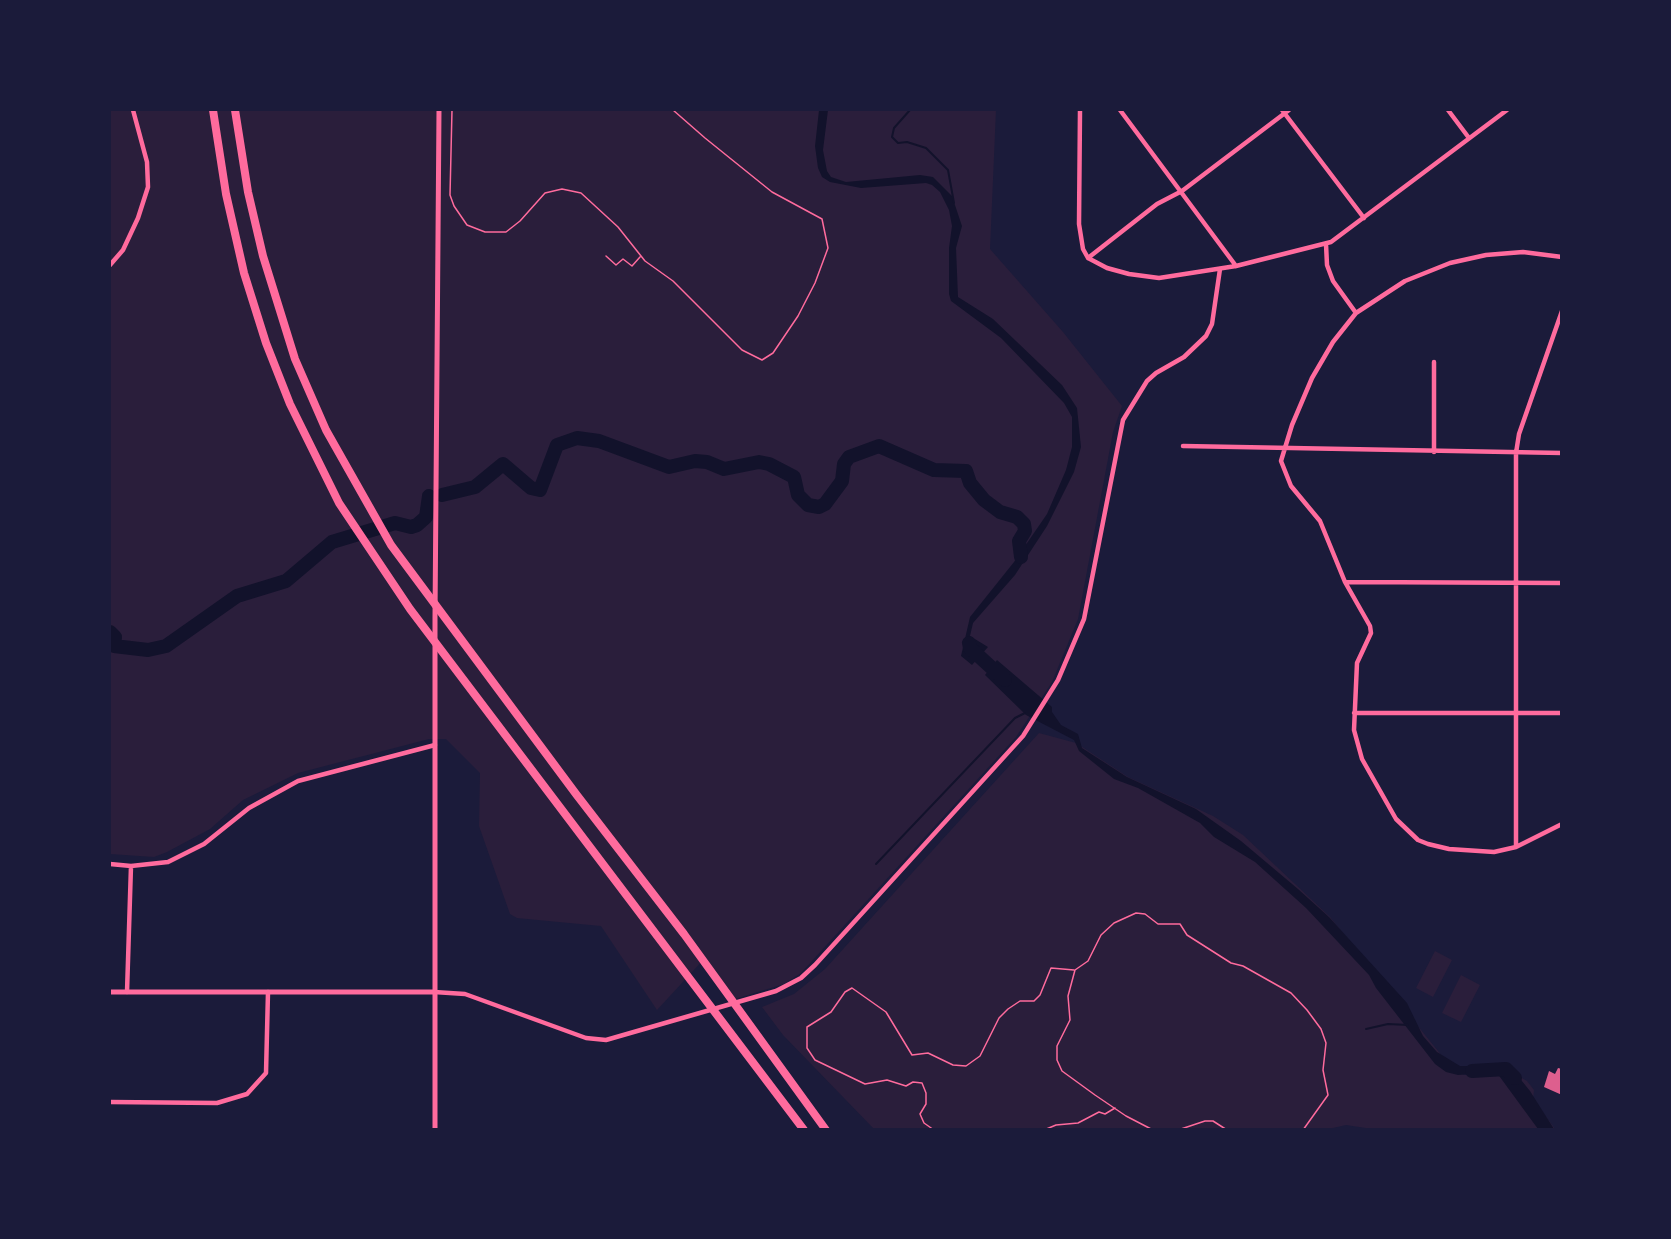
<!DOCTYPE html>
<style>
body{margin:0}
#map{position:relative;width:1671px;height:1239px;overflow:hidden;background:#1b1b3a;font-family:Manrope,sans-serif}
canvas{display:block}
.frame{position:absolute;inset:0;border:111px solid #1b1b3a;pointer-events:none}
</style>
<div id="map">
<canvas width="1671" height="1239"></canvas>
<div class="frame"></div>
</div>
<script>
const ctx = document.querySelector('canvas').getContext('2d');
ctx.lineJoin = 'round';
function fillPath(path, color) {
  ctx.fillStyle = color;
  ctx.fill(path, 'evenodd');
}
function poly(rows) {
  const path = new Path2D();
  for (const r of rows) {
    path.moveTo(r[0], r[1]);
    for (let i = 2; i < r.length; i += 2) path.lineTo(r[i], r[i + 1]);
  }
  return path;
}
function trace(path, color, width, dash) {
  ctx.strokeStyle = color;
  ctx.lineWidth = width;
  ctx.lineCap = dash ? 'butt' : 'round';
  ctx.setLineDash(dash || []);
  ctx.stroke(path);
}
fillPath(poly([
 [110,110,996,110,990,249,1063,332,1122,406,1113,432,1078,619,1052,682,1016,737,801,973,784,984,735,999,705,958,657,1010,601,926,517,918,510,914,479,826,480,773,446,739,429,739,298,773,243,800,210,829,167,852,154,857,110,854],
 [1039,733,1076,743,1128,777,1213,816,1243,835,1330,917,1446,1061,1462,1074,1475,1077,1504,1073,1515,1074,1527,1081,1534,1090,1533,1099,1555,1129,1379,1130,1346,1125,1324,1130,874,1129,783,1035,762,1007,794,994,825,969],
 [1435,951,1452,960,1433,997,1416,988],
 [1461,975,1480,985,1461,1022,1442,1013]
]), '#2a1e3b');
fillPath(poly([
 [819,110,828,110,823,150,827,171,831,177,846,182,920,175,933,177,952,196,962,226,956,248,958,297,993,319,1062,385,1077,408,1081,447,1074,472,1047,526,1015,575,973,623,970,636,988,647,972,665,961,656,970,617,1014,562,1047,514,1066,470,1072,447,1072,417,1064,403,1001,338,951,301,949,294,949,248,952,226,949,210,940,192,932,185,926,183,861,188,830,182,822,177,818,168,815,146],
 [997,660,1052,707,1052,712,1061,725,1078,734,1082,748,1127,777,1196,809,1241,841,1298,889,1329,917,1407,1003,1423,1036,1437,1052,1460,1066,1495,1066,1486,1073,1458,1075,1446,1072,1435,1064,1376,988,1369,975,1306,908,1255,862,1214,837,1200,823,1138,788,1114,779,1079,751,1074,740,1026,715,985,675],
 [1506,1065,1509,1065,1530,1091,1554,1129,1538,1129,1497,1073]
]), '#12122b');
trace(poly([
 [910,110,894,128,892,137,898,143,907,142,926,148,948,170,954,203],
 [876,864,1015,718,1025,713],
 [1366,1029,1388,1024,1408,1025]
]), '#12122b', 2);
trace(poly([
 [442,495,475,487,503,464,531,488,540,490,557,445,577,438,599,441,669,467,695,461,707,462,724,469,759,462,769,464,794,477,798,495,808,505,819,507,825,504,842,481,844,464,849,457,879,446,934,470,966,471,970,483,984,500,1000,512,1017,517,1024,524,1025,531,1019,541,1021,557],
 [110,632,115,637,114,646,148,650,166,646,237,596,286,581,332,542,395,523,411,527,417,525,426,517,429,496],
 [969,643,970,648,1005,680],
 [1472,1071,1506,1069,1515,1078]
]), '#12122b', 14);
fillPath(poly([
 [1558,1068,1562,1069,1562,1095,1544,1087,1549,1071,1555,1074]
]), '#dd5f8e');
trace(poly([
 [452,110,450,195,454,206,467,225,485,232,506,232,520,221,545,193,562,189,581,193,618,227,645,261,673,281,742,350,762,360,773,353,798,316,815,283,828,248,822,219,772,192,705,138,673,110],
 [606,256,616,265,623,259,632,266,640,257],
 [934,1130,924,1123,920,1114,926,1104,926,1093,922,1083,913,1082,906,1086,887,1080,865,1084,815,1060,807,1048,807,1027,831,1012,845,992,852,988,886,1012,912,1055,928,1053,953,1065,966,1066,980,1056,999,1018,1008,1009,1020,1001,1034,1001,1040,995,1051,968,1074,970],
 [1044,1130,1056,1125,1078,1123,1099,1112,1105,1114,1115,1108],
 [1153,1130,1126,1116,1095,1095,1062,1071,1057,1060,1057,1046,1070,1020,1068,996,1075,970,1088,961,1101,935,1114,923,1136,913,1145,914,1158,924,1180,924,1187,935,1231,963,1243,966,1291,993,1307,1010,1321,1029,1326,1043,1323,1070,1328,1095,1303,1130],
 [1178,1130,1205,1121,1213,1121,1227,1130]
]), '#ff6b9d', 1.5);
trace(poly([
 [1080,110,1079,224,1083,249,1088,258,1107,268,1129,274,1159,278,1236,266,1331,242,1507,110],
 [1120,110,1236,266],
 [1282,110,1364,218],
 [1448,110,1469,138],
 [1326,244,1327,265,1333,281,1356,313],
 [1562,257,1523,252,1486,255,1450,263,1405,281,1356,313,1333,342,1312,378,1292,425,1281,461,1291,486,1320,521,1345,582,1370,626,1371,633,1357,663,1354,730,1362,759,1396,819,1418,840,1428,844,1449,849,1494,852,1516,847,1562,824],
 [1088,258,1157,204,1182,191,1289,110],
 [110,265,123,250,138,218,148,187,147,162,133,110],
 [1434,362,1434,452],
 [1183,446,1562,453],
 [1345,582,1562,583],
 [1354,713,1562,713],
 [1516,847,1516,453,1519,434,1562,311],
 [110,864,131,866,168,862,204,844,249,808,298,781,435,745],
 [127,992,131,866],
 [434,992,465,994,586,1038,606,1040,776,991,801,978,815,965,1023,736,1058,680,1084,619,1123,420,1147,381,1156,373,1184,357,1206,336,1212,324,1220,269],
 [110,1102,217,1103,247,1094,266,1073,268,992]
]), '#ff6b9d', 4.5);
trace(poly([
 [110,992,434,992],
 [435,1130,435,617,439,110]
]), '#ff6b9d', 5);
trace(poly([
 [213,110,226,194,244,273,266,343,290,404,339,503,410,609,804,1130],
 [235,110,248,192,263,256,295,359,326,430,391,545,576,794,684,934,826,1130]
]), '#ff6b9d', 8);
</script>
